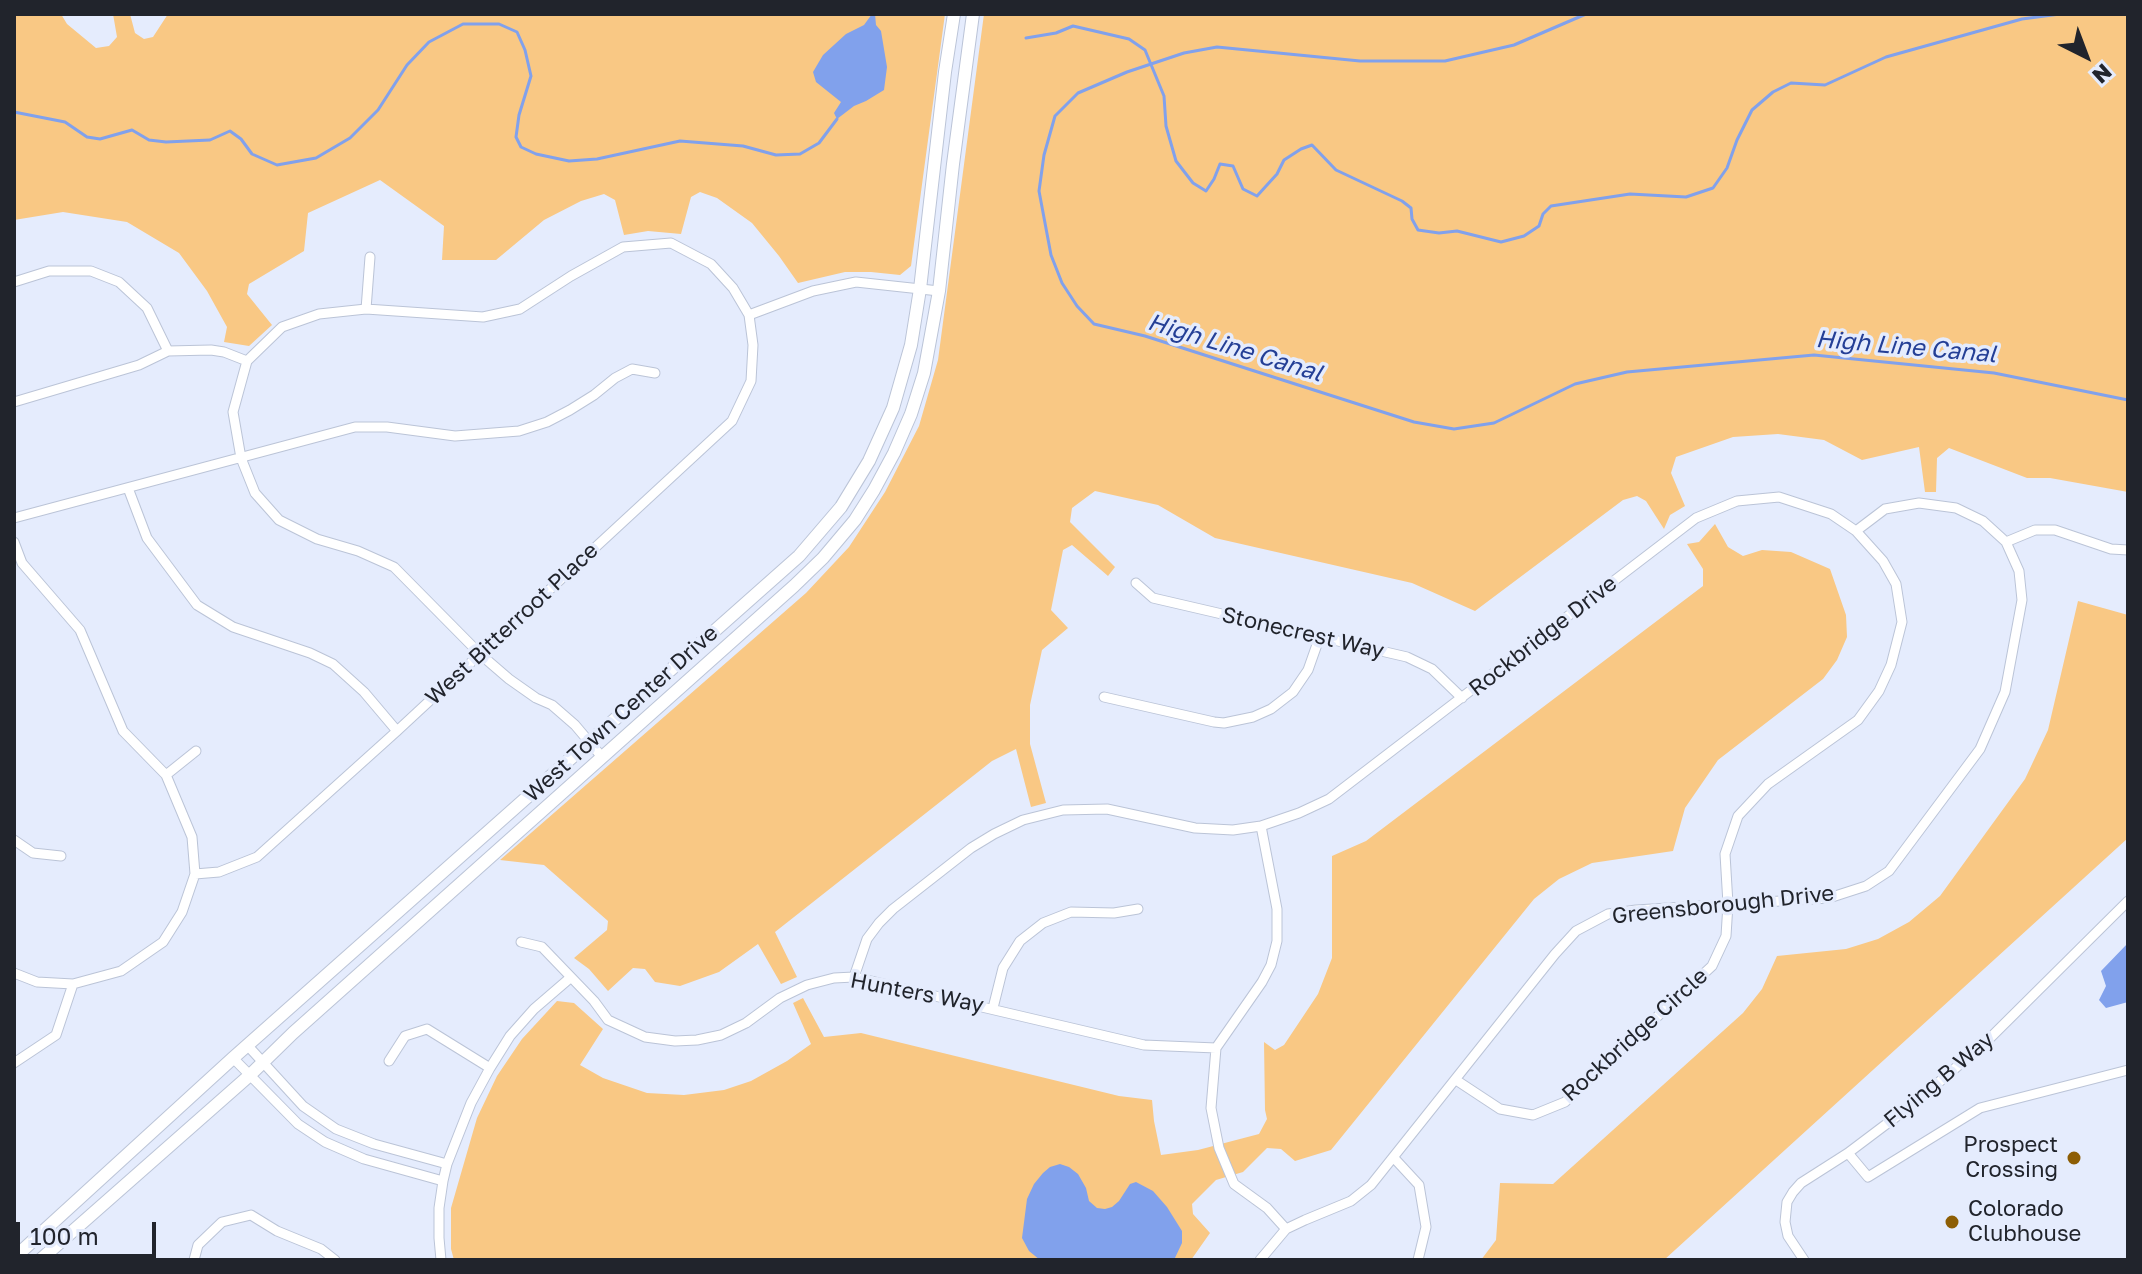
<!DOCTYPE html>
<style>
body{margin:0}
#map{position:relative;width:2142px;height:1274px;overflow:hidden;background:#e5ecfd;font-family:"Golos Text",sans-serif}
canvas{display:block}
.frame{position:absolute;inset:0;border:16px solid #21242c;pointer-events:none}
.north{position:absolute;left:2046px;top:16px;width:80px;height:80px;-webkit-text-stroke:6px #e5ecfd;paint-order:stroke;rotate:138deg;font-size:22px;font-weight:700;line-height:32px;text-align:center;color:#21242c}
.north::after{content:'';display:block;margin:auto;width:28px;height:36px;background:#21242c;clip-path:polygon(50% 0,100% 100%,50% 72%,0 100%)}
.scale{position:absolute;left:16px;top:1222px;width:140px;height:36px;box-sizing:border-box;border:4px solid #21242c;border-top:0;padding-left:10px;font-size:24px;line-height:28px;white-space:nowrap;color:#21242c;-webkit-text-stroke:6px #e5ecfd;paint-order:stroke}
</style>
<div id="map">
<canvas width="2142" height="1274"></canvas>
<div class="frame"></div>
<div class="north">N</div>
<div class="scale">100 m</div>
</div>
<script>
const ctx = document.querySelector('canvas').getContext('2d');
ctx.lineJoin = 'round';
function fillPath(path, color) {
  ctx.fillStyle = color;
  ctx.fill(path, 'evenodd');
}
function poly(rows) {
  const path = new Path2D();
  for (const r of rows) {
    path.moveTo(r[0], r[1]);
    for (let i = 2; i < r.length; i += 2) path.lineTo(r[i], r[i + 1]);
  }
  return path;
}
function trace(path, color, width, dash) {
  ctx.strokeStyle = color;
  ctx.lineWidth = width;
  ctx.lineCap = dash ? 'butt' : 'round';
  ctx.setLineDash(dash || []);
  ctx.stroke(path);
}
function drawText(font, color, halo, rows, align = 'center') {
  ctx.font = font + ' "Golos Text",sans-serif';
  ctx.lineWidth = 7;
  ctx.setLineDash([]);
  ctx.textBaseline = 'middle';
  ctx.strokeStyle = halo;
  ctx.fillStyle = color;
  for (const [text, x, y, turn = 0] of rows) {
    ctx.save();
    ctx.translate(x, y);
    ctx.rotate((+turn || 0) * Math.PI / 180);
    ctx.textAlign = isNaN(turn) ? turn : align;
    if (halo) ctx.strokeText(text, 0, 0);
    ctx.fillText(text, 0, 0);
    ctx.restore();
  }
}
fillPath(poly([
 [14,14,61,14,67,24,96,48,109,46,117,37,113,14,130,14,135,33,144,39,153,37,168,14,945,14,911,266,900,275,871,272,845,272,798,283,779,256,752,223,717,198,700,192,691,197,681,234,648,231,624,235,615,200,604,194,581,201,544,220,496,260,442,260,444,226,380,180,308,213,304,251,249,284,247,294,272,325,249,346,224,342,227,327,207,291,179,253,127,222,63,212,14,220],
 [984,14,2128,14,2128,492,2050,478,2027,478,1949,448,1937,458,1936,492,1925,492,1919,447,1862,460,1824,440,1778,434,1733,437,1676,457,1671,473,1685,506,1670,515,1664,529,1646,501,1637,496,1623,500,1475,611,1412,583,1215,538,1158,505,1095,491,1072,508,1070,522,1115,567,1108,576,1072,545,1063,550,1051,610,1068,628,1042,650,1030,705,1030,744,1046,803,1031,807,1016,749,992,761,775,932,797,977,781,984,758,944,719,972,680,986,655,982,645,969,633,968,608,991,589,969,574,958,607,930,608,921,544,865,500,860,806,593,849,547,885,492,919,426,938,360],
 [1715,524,1728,547,1743,556,1762,550,1791,552,1830,569,1846,615,1847,637,1837,660,1823,679,1718,760,1685,808,1673,851,1592,863,1559,879,1534,899,1331,1150,1295,1161,1281,1149,1267,1148,1243,1172,1216,1180,1192,1204,1193,1214,1210,1233,1191,1260,454,1260,451,1249,451,1208,477,1118,497,1076,522,1039,557,1001,574,1003,603,1029,580,1065,603,1078,647,1093,684,1095,724,1090,751,1081,787,1061,811,1044,793,1003,803,998,824,1037,861,1033,1119,1096,1152,1100,1154,1121,1161,1155,1198,1150,1259,1134,1267,1119,1265,1110,1264,1042,1275,1050,1284,1045,1318,994,1332,958,1332,856,1366,841,1703,586,1703,569,1687,544,1699,542],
 [2078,601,2128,615,2128,838,1664,1260,1481,1260,1496,1240,1500,1183,1553,1184,1743,1013,1762,989,1777,956,1846,949,1878,939,1909,922,1940,896,2025,779,2048,730]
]), '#f9c884');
fillPath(poly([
 [872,14,875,14,876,25,881,31,887,67,884,90,866,101,854,106,837,119,834,113,841,102,816,82,813,72,823,55,846,34,864,25],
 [2128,943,2128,1002,2106,1008,2099,1000,2106,986,2101,971],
 [1060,1164,1069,1167,1078,1174,1086,1188,1089,1201,1097,1208,1105,1209,1112,1207,1119,1201,1130,1184,1136,1182,1153,1191,1167,1207,1182,1231,1182,1243,1174,1260,1040,1260,1029,1251,1022,1238,1027,1199,1034,1184,1043,1173,1050,1167]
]), '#81a1ec');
trace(poly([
 [1586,14,1514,45,1445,61,1360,61,1217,47,1184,53,1127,72,1078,93,1055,116,1044,155,1039,191,1051,255,1062,283,1077,306,1094,324,1145,336,1414,422,1454,429,1494,423,1575,384,1627,372,1814,355,1994,373,2128,400],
 [1026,38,1056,33,1073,26,1129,39,1145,50,1164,96,1166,126,1176,161,1193,183,1206,191,1214,179,1220,164,1233,166,1243,189,1257,196,1277,174,1284,160,1301,149,1312,145,1336,170,1402,201,1411,208,1412,219,1418,230,1439,233,1457,231,1501,242,1524,236,1539,226,1543,214,1551,206,1630,194,1686,197,1713,188,1727,168,1737,140,1752,110,1773,92,1791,83,1825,85,1886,57,2022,19,2060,14],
 [14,112,65,122,87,137,100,139,132,130,149,140,166,142,210,140,230,131,241,139,252,154,277,165,316,158,350,138,378,110,407,65,429,42,463,24,499,24,517,32,525,50,531,76,519,115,516,137,521,147,536,154,569,161,597,159,680,141,743,146,776,155,800,154,819,143,837,119]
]), '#81a1ec', 3);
const street = poly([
 [14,282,49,271,91,271,119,282,147,308,168,351],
 [366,309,370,257],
 [749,315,813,291,856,282,939,291],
 [14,402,139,365,168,351,211,350,224,352,247,361],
 [128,488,147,538,197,605,233,627,310,653,333,664,364,692,397,731],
 [14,518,355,427,387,427,455,436,519,431,547,422,570,410,594,395,615,378,632,369,655,373],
 [14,542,22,563,80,630,123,731,166,775,192,837,195,874,182,912,163,942,121,971,73,984,37,982,14,973],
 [2006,542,2035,530,2055,530,2111,549,2128,550],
 [1136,583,1153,598,1407,657,1432,669,1462,698],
 [1104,697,1214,722,1224,723,1253,717,1271,709,1293,692,1308,670,1320,636],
 [166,775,196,751],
 [1261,826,1277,909,1277,941,1271,965,1262,982,1216,1048,1211,1108,1219,1148,1234,1184,1267,1208,1286,1229],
 [14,840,33,853,61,856],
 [195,874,219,872,257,857,397,731,480,654,732,421,751,381,753,345,749,315,733,288,711,264,671,243,623,247,571,276,520,309,483,317,366,309,319,314,282,327,247,361,233,412,241,458,255,493,279,520,317,539,358,551,394,567,480,654,509,679,536,698,552,705,575,725,602,757],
 [521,942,542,947,594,1001,608,1020,645,1037,675,1041,697,1040,721,1035,746,1023,780,998,807,985,834,978,854,977,1144,1045,1216,1048],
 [854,977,867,939,879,923,893,909,971,848,994,834,1023,820,1063,810,1107,809,1195,828,1233,830,1261,826,1299,813,1329,799,1696,518,1737,501,1779,497,1831,514,1856,531,1883,561,1896,584,1902,622,1891,665,1879,691,1858,720,1768,784,1738,816,1725,854,1728,904,1726,936,1712,966,1565,1102,1533,1115,1500,1109,1456,1080],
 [993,1008,1003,968,1020,941,1043,923,1071,912,1114,913,1138,909],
 [248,1046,303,1106,336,1129,374,1144,447,1164],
 [233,1058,298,1124,325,1142,364,1159,443,1181],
 [389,1061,405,1036,427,1029,490,1068],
 [14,1063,56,1035,73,984],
 [1848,1153,1868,1177,1980,1108,2128,1070],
 [1394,1158,1419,1185,1426,1227,1418,1260],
 [194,1260,198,1245,222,1222,251,1215,277,1231,321,1249,335,1260],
 [441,1260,439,1238,439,1208,443,1181,447,1164,471,1103,490,1068,510,1036,534,1009,570,978],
 [1260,1260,1286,1229,1305,1220,1351,1201,1371,1185,1555,954,1576,931,1608,914,1636,910,1829,898,1866,886,1889,871,1980,749,2005,692,2022,600,2019,571,2006,542,1983,521,1956,508,1919,503,1885,509,1856,531],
 [1804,1260,1788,1236,1785,1222,1787,1202,1793,1192,1801,1183,1848,1153,1917,1101,1988,1040,2128,901]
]);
const secondary = poly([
 [14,1258,233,1058,799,556,841,507,869,461,893,408,911,345,920,289,945,72,954,14],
 [40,1260,250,1075,293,1033,794,586,823,558,855,520,874,490,894,453,911,414,924,373,939,291,953,164,973,14]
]);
trace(street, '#bbc4d7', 11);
trace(secondary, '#bbc4d7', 14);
trace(street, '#fff', 9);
trace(secondary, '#fff', 12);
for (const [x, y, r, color] of [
 [2074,1158,8,"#8d5e05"],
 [1952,1222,8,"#8d5e05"]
]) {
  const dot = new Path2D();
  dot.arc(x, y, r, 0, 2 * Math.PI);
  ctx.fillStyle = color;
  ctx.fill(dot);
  trace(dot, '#e5ecfd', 3);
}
drawText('22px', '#21242c', '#e5ecfd', [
 ["West Bitterroot Place",512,624,-43],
 ["Stonecrest Way",1303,633,13],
 ["Rockbridge Drive",1543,636,-38],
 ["West Town Center Drive",621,714,-42],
 ["Greensborough Drive",1723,905,-6],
 ["Hunters Way",917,993,11],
 ["Rockbridge Circle",1635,1035,-42],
 ["Flying B Way",1939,1080,-40]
]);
drawText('22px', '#21242c', '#e5ecfd', [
 ["Prospect",2058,1145],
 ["Crossing",2058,1170],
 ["Colorado",1968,1209,"left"],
 ["Clubhouse",1968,1234,"left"]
], 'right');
drawText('italic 24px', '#243f96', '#e5ecfd', [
 ["High Line Canal",1906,347,5],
 ["High Line Canal",1235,348,17]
]);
</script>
